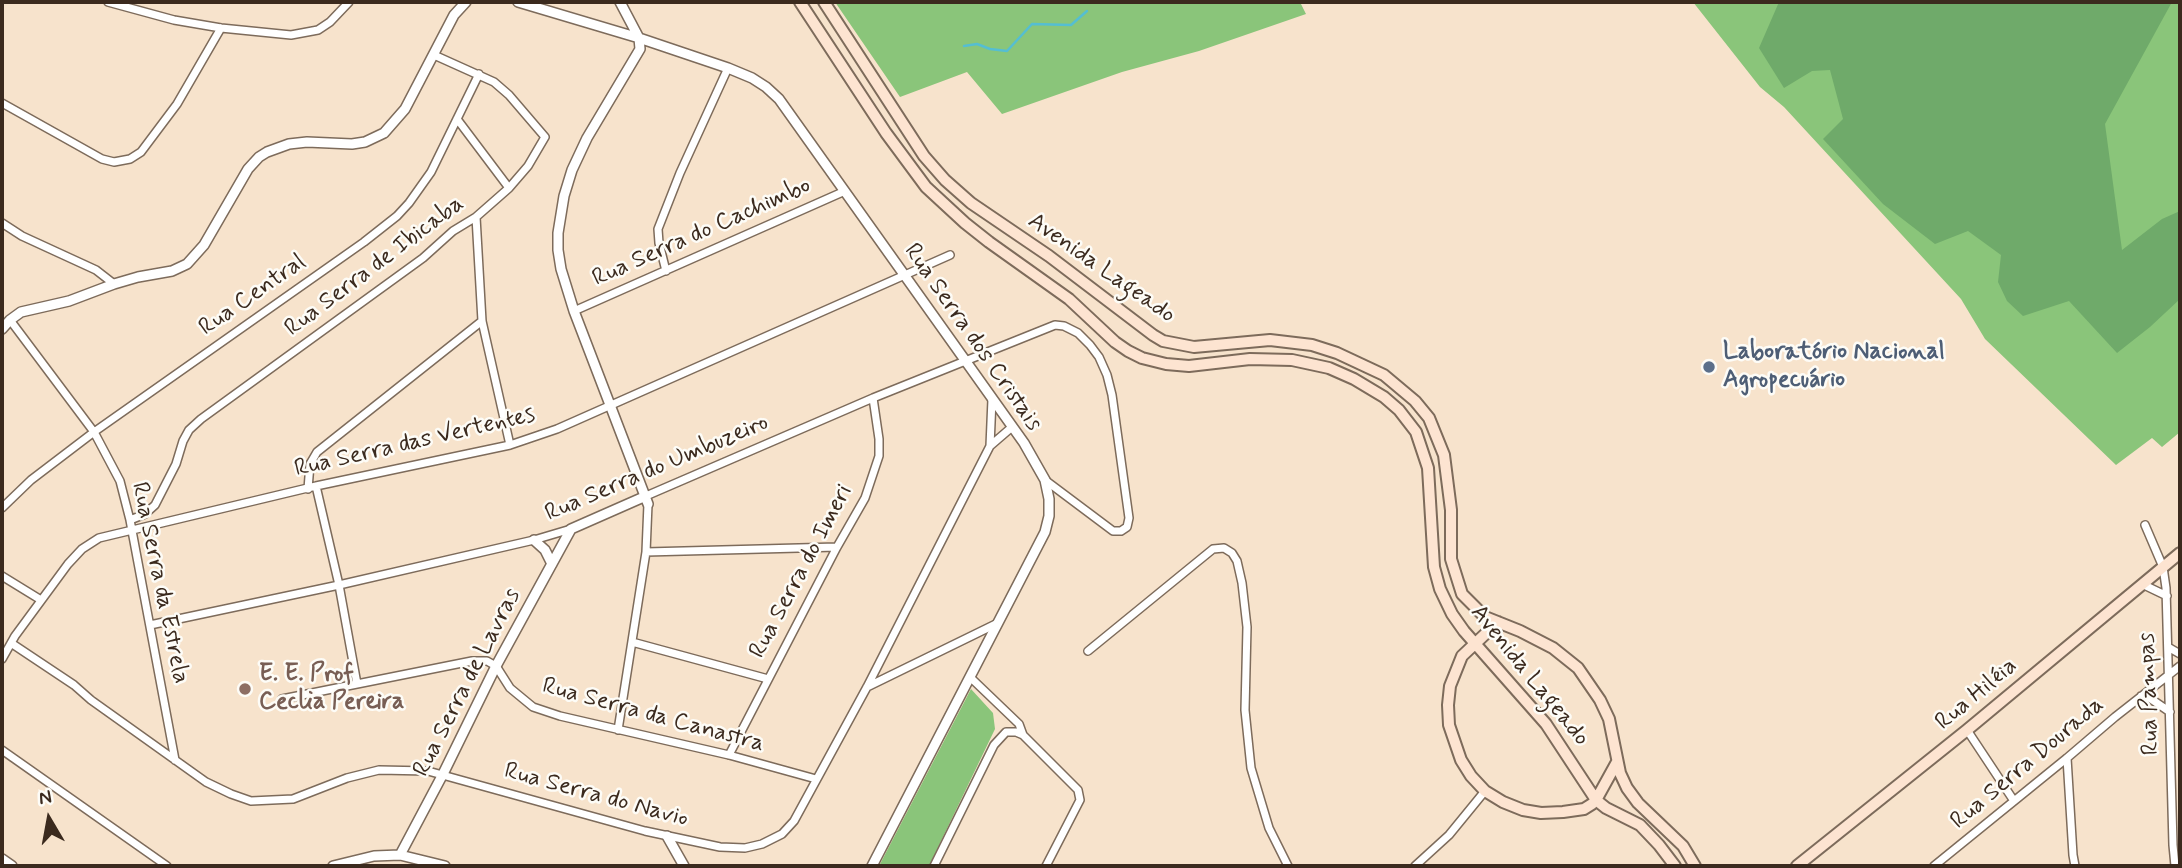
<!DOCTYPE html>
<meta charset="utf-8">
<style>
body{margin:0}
#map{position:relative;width:2182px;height:868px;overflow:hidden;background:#f7e3cc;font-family:Mynerve,sans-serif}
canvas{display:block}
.frame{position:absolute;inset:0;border:4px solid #3b2a1e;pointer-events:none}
.north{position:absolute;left:14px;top:784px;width:70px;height:70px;-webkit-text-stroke:5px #fdfcf7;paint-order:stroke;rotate:350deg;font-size:19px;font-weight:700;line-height:28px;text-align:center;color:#3b2a1e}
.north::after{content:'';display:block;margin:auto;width:24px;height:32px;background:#3b2a1e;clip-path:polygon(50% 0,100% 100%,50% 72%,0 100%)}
</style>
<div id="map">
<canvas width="2182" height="868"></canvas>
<div class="frame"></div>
<div class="north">N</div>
</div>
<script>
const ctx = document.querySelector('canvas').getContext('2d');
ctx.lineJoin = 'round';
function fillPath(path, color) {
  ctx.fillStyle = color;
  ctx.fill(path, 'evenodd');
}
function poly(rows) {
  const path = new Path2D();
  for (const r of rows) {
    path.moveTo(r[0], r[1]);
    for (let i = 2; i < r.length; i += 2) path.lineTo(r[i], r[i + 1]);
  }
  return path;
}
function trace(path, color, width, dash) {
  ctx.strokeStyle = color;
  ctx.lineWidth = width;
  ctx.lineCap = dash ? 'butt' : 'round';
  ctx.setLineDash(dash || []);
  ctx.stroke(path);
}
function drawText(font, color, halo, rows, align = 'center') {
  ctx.font = font + ' Mynerve,sans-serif';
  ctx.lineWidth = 5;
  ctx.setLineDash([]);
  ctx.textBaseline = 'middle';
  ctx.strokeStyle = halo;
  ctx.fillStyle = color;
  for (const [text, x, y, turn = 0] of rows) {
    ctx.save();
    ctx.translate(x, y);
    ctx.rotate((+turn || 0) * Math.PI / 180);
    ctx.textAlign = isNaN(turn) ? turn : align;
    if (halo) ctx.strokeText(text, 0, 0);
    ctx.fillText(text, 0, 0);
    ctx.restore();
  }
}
fillPath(poly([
 [835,2,1300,2,1306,14,1199,51,1122,72,1002,114,967,72,900,97],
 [1693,2,2180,2,2180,432,2162,447,2152,438,2116,465,1985,339,1961,299,1784,107,1760,87],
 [971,689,993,713,995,729,929,866,879,866]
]), '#8ac57a');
fillPath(poly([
 [1779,2,2172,2,2105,124,2122,250,2162,219,2180,211,2180,299,2150,327,2117,353,2069,301,2023,316,2007,301,1998,282,2001,255,1968,231,1935,244,1883,204,1823,139,1843,119,1830,70,1812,71,1784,88,1759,48]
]), '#6faa6a');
trace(poly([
 [964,46,977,44,990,49,1007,51,1032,24,1071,25,1087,11]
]), '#55bed2', 2.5);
const minor = poly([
 [108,2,174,20,221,28,291,35,318,30,330,22,349,2],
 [2,103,102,159,114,162,130,159,141,152,177,104,221,28],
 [457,119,509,188],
 [476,217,482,321,510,445],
 [2,223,22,236,96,270,114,284],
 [666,271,659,243,658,229,680,173,728,68],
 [574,311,845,191],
 [10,320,94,432,120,481,130,520,175,760],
 [990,446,1012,427],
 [316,486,339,585,357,684],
 [308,489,310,464,317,452,482,321],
 [646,496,873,398,1055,325,1064,326,1078,333,1090,345,1099,357,1107,375,1112,395,1129,518,1127,527,1121,531,1113,531,1045,480],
 [2,508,31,480,94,432,364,242,397,216,409,203,431,172,479,74],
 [130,520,145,514,155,505,176,464,183,441,189,430,201,419,423,258,453,231,476,217,509,188,528,166,545,137,509,95,494,82,434,55],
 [2145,525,2163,567,2166,588,2173,845,2175,866],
 [646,552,837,547],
 [2,576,41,600],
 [2142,584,2167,596],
 [150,625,339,585,534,540,571,529],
 [632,642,768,679],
 [11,643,74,685,91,700,206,782,231,794,251,801,293,799,347,778,379,770,428,771,645,831,720,847,745,848,762,844,782,834,794,821,867,687,990,446,992,399],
 [2168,647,2180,654],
 [1088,651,1213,549,1224,548,1232,553,1237,561,1242,583,1247,627,1245,710,1251,768,1269,828,1288,866],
 [2,659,15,636,68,564,82,549,99,538,316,486,510,445,557,429,950,255],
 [971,678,1019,724,1023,735,1078,790,1080,800,1046,866],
 [867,687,998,623],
 [2141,696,2151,699,2170,712],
 [282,699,472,661,487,661,496,666,510,688,533,707,560,716,729,755,816,779],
 [618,730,646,552,648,504],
 [1967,730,2014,801],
 [2,750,167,866],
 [729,755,837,547,865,498,879,456,879,439,873,398],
 [2067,758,2073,855,2075,866],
 [934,866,994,745,1006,732,1016,732,1023,735],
 [1415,866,1449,835,1485,791],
 [1934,866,2067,758,2115,717,2180,666]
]);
const tertiary = poly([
 [518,2,639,38,728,68,752,78,766,87,779,99,1024,443,1045,480,1049,499,1049,516,1045,532,872,866],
 [620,2,639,38,640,49,587,138,572,170,564,196,558,233,558,250,561,269,574,311,648,504],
 [2,329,10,320,21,312,69,301,114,284,138,277,172,271,187,264,204,245,248,169,259,157,267,152,289,144,307,142,352,144,365,142,384,133,405,109,454,15,466,2],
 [534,540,545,550,552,564],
 [667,836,684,866],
 [400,855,443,774,496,666,571,529,646,496],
 [2,859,12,866],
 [333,866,374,856,400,855,445,866]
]);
const secondary = poly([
 [800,2,886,133,926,187,965,223,989,242,1069,299,1115,342,1128,351,1142,358,1166,364,1189,366,1250,359,1292,360,1329,368,1354,379,1384,397,1399,410,1416,432,1428,468,1434,567,1440,589,1452,614,1464,631,1546,724,1596,800,1606,808,1640,825,1659,845,1675,866],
 [824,2,924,156,945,180,971,203,1049,256,1153,335,1163,341,1194,347,1270,340,1312,345,1337,353,1384,375,1415,401,1429,418,1444,455,1451,510,1451,559,1462,594,1485,617,1520,631,1553,648,1578,668,1600,700,1609,719,1620,773,1627,788,1638,803,1683,846,1695,866],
 [1498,622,1462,656,1450,686,1448,705,1449,725,1461,760,1471,776,1485,791,1503,802,1523,810,1541,813,1563,812,1584,809,1592,804,1596,800,1617,762],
 [1797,866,1967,730,2180,553]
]);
trace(minor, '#7d6b5b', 10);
trace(tertiary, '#7d6b5b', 12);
trace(secondary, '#7d6b5b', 14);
trace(minor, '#fff', 7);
trace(tertiary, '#fff', 9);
trace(secondary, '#fde4d1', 10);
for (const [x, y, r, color] of [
 [1709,367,7,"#5c6f8a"],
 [245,689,7,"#8d6e63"]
]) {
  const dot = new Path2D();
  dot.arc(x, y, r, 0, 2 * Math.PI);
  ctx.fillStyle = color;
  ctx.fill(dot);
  trace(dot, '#fdfcf7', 2.5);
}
drawText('24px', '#3b2a1e', '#fdfcf7', [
 ["Rua Serra do Cachimbo",702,233,-24],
 ["Rua Serra de Ibicaba",375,267,-37],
 ["Avenida Lageado",1101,269,35],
 ["Rua Central",253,296,-35],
 ["Rua Serra dos Cristais",972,338,55],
 ["Rua Serra das Vertentes",415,443,-13],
 ["Rua Serra do Umbuzeiro",657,469,-23],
 ["Rua Serra do Imeri",802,572,-62],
 ["Rua Serra da Estrela",159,583,78],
 ["Avenida Lageado",1529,676,51],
 ["Rua Serra de Lavras",468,683,-63],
 ["Rua Pampas",2150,694,-92],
 ["Rua Hiléia",1977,695,-40],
 ["Rua Serra da Canastra",653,716,15],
 ["Rua Serra Dourada",2028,764,-40],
 ["Rua Serra do Navio",596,796,15]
]);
drawText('bold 24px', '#4e5e75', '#fdfcf7', [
 ["Laboratório Nacional",1723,353],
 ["Agropecuário",1723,381]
], 'left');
drawText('bold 24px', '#785e54', '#fdfcf7', [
 ["E. E. Prof",259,675],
 ["Ceclia Pereira",259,703]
], 'left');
</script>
